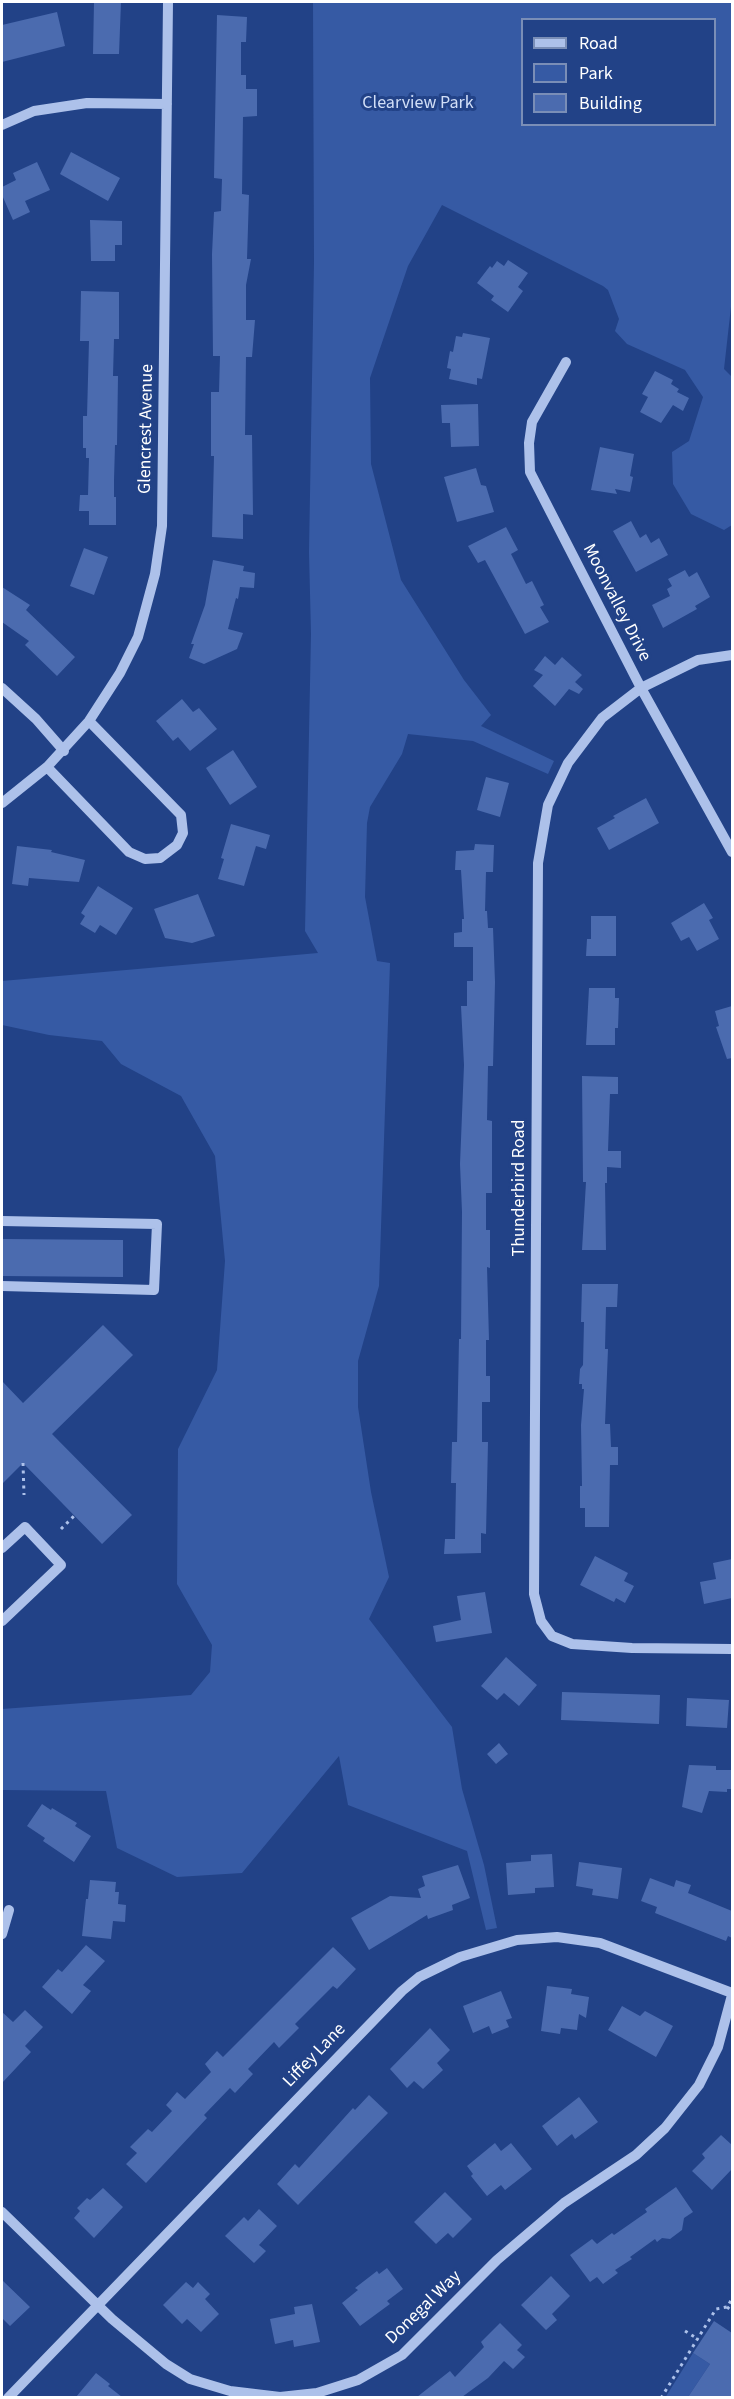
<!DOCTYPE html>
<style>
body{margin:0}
#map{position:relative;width:734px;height:2399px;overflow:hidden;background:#224287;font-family:"Source Sans 3",sans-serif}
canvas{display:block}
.frame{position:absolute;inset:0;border:3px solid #fff;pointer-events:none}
.legend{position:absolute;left:521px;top:18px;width:195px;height:108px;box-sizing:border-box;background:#224287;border:2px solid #7a8eb7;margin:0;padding:8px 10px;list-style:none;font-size:18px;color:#fff}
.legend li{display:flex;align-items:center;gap:12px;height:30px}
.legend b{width:30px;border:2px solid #7a8eb7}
</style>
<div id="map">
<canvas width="734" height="2399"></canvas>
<div class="frame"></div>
<ul class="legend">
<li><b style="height:8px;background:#adc1ea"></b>Road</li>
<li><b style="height:16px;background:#365aa4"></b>Park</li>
<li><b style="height:16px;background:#4b6baf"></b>Building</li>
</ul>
</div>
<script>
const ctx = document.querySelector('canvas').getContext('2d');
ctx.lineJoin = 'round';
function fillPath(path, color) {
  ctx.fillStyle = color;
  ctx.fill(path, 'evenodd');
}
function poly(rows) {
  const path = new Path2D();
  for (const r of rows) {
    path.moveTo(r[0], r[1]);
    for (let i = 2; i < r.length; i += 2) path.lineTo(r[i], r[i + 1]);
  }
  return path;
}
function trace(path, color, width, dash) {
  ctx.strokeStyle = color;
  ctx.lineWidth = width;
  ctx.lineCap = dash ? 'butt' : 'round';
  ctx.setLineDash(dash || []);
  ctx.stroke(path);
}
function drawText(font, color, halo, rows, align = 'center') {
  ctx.font = font + ' "Source Sans 3",sans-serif';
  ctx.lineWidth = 6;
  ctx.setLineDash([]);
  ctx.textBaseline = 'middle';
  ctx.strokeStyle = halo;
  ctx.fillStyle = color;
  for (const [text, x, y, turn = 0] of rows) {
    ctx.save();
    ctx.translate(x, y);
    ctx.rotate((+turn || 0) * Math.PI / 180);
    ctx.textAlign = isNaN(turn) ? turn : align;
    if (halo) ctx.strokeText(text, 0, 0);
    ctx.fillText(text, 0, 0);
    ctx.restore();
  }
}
fillPath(poly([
 [313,2,732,2,732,298,724,369,732,377,732,525,724,530,691,514,673,484,672,452,689,441,703,397,685,370,627,344,615,331,619,319,608,290,603,286,442,205,408,266,370,378,371,464,401,580,464,680,491,715,481,726,554,761,548,774,473,741,408,734,402,754,370,807,367,823,365,897,377,961,390,963,379,1286,358,1361,358,1407,371,1492,389,1577,369,1619,452,1727,462,1789,484,1865,497,1928,486,1930,467,1851,348,1805,339,1756,242,1873,177,1877,117,1848,106,1791,2,1790,2,1709,191,1695,210,1672,212,1645,177,1584,178,1449,217,1370,225,1261,215,1156,181,1096,121,1064,102,1041,49,1035,2,1025,2,981,318,953,305,931,311,634,309,552,314,263],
 [522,20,714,20,714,124,522,124],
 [693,2353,710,2364,688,2397,665,2398]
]), '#365aa4');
fillPath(poly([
 [94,2,121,2,119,54,93,54],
 [57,12,65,46,2,62,2,25],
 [217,15,247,17,246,42,241,42,241,75,246,75,246,89,257,89,257,116,243,117,242,194,249,195,247,259,251,259,246,285,246,320,255,320,252,357,246,357,245,435,252,435,253,515,243,514,243,539,212,537,214,456,211,456,211,392,219,392,220,356,213,356,212,254,214,212,221,211,222,179,214,178],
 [71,152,120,178,108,201,60,174],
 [37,162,50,190,25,201,30,212,13,220,2,195,2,187,16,180,13,173],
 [90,220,122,221,122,245,115,245,115,261,91,261],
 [508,260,528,273,518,287,523,291,508,312,491,300,494,296,477,283,490,266,492,268,497,261,504,266],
 [81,291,119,292,119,339,114,339,113,376,118,376,117,445,115,445,114,480,114,497,116,497,116,525,89,525,89,511,79,511,80,495,88,495,89,458,86,458,86,448,83,448,83,416,87,416,89,341,80,341],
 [463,333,490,338,482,379,477,378,477,385,449,379,451,369,447,368,450,351,453,352,456,336,462,337],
 [655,371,673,380,671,384,679,389,677,392,689,398,683,411,673,405,661,423,640,412,648,397,642,394],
 [478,404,479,446,451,447,450,423,442,423,441,405],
 [600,447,634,454,630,476,633,477,630,492,615,489,617,494,591,490],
 [476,468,481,485,486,486,494,512,457,522,444,477],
 [631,521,640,538,646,534,651,543,659,538,668,555,636,572,613,531],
 [506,527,518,550,511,554,526,584,532,581,544,605,540,607,549,622,525,634,485,560,478,563,468,546],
 [84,548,108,557,94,595,70,586],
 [213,560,244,566,243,571,255,573,254,588,240,587,238,599,236,598,228,629,243,633,237,649,204,664,189,658,194,644,191,644,205,605],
 [685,570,689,577,697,572,710,597,695,606,697,609,663,628,652,605,670,596,667,589,672,586,668,579],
 [2,587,30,605,26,610,75,657,57,676,25,645,29,641,2,622],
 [545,656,555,665,562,657,582,675,575,682,583,689,579,694,569,689,555,706,533,686,543,675,534,670],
 [182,699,193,712,199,708,217,729,190,751,178,737,173,741,156,721],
 [233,750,257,787,230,805,206,768],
 [486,777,509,783,500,817,477,810],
 [646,798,659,823,609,850,597,828,615,818,613,816],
 [231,824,270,835,266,849,256,846,244,886,218,879,224,859,221,858],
 [475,844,494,845,493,872,486,872,485,911,487,911,488,928,493,928,495,982,493,1066,488,1066,487,1120,492,1121,492,1193,486,1193,486,1230,490,1230,490,1268,487,1267,489,1340,486,1340,486,1376,490,1376,490,1402,482,1402,482,1442,488,1442,486,1534,481,1533,481,1553,444,1554,445,1539,455,1539,456,1483,451,1483,452,1442,457,1442,459,1339,461,1339,462,1212,460,1164,464,1065,461,1006,467,1006,467,981,473,981,473,947,454,947,454,933,462,932,462,919,464,919,461,870,455,870,456,851,474,850],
 [17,846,52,850,51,852,85,860,79,882,29,878,28,886,12,884],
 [98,886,133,908,116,935,100,925,95,933,80,924,85,916,81,913],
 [198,894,215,936,192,943,165,938,154,909],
 [704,903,713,918,709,920,719,939,697,951,689,937,681,941,671,923],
 [591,916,616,916,616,956,586,956,587,939,591,939],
 [589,988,615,988,615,998,619,998,618,1028,615,1028,615,1045,586,1045],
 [732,1006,732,1058,727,1059,716,1027,719,1026,715,1011],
 [582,1076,618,1077,618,1094,610,1094,608,1151,621,1151,621,1168,607,1167,607,1183,605,1183,606,1250,582,1250,586,1182,583,1182],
 [2,1239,123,1240,123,1277,2,1276],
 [582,1284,618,1284,617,1307,606,1307,605,1349,608,1349,605,1424,610,1424,611,1447,618,1447,618,1465,610,1465,609,1527,585,1527,585,1508,580,1508,580,1486,582,1486,581,1425,584,1389,582,1389,582,1384,579,1384,580,1369,583,1365,584,1322,581,1322],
 [103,1325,133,1355,52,1434,132,1515,102,1544,23,1463,2,1484,2,1381,23,1403],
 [595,1556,628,1573,624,1581,634,1586,625,1603,616,1598,614,1602,580,1585],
 [732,1559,732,1598,704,1604,700,1582,716,1579,713,1563],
 [485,1592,492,1633,436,1642,433,1626,461,1620,457,1596],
 [506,1657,537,1685,519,1706,504,1693,497,1700,481,1686],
 [562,1692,660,1695,659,1724,561,1720],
 [687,1698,729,1700,727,1728,686,1726],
 [499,1743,508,1754,496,1764,487,1754],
 [689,1765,716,1766,716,1770,731,1770,731,1789,727,1789,727,1792,709,1791,702,1813,682,1807],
 [42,1804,51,1810,52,1808,77,1823,75,1826,91,1836,74,1862,43,1841,45,1838,27,1826],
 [552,1854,554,1887,535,1888,535,1893,508,1895,506,1863,531,1861,531,1855],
 [579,1862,622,1868,618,1899,592,1895,593,1889,576,1886],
 [458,1865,470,1898,452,1905,453,1910,428,1919,427,1915,369,1950,351,1918,390,1896,421,1898,418,1889,425,1886,422,1876],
 [650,1878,674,1887,676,1880,691,1885,688,1893,732,1911,732,1938,728,1936,726,1941,655,1913,657,1907,641,1901],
 [90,1880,116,1882,115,1892,119,1892,118,1904,126,1905,125,1922,113,1921,111,1939,82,1936,86,1899,88,1899],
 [86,1945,105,1961,83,1985,91,1991,72,2014,42,1987,58,1969,62,1972],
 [333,1947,356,1969,337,1989,333,1986,295,2024,299,2028,279,2048,274,2042,248,2069,253,2074,235,2093,230,2088,204,2115,207,2118,146,2183,126,2164,137,2153,130,2147,148,2129,152,2132,172,2111,166,2105,177,2092,185,2099,211,2072,205,2064,217,2051,223,2057],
 [547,1986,572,1989,571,1994,589,1997,586,2018,579,2014,577,2030,561,2028,560,2034,541,2031],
 [501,1991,512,2018,506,2020,509,2027,492,2034,489,2026,473,2033,463,2006],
 [622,2006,640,2016,645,2011,673,2026,656,2057,608,2030],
 [25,2010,43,2027,25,2046,31,2052,2,2083,2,2012,13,2022],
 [430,2028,450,2050,437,2063,443,2070,423,2089,414,2081,407,2088,390,2069],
 [369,2095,388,2113,298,2205,277,2184,295,2164,299,2168,353,2108,355,2110],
 [579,2097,598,2122,575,2139,572,2134,557,2146,542,2126],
 [721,2135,732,2145,732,2169,712,2190,692,2171,705,2158,702,2154],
 [495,2143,501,2151,511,2143,532,2169,505,2190,501,2185,487,2196,471,2176,473,2174,467,2166],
 [676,2187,693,2212,684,2218,682,2230,670,2239,662,2238,657,2242,655,2239,630,2257,632,2259,615,2270,618,2273,603,2284,597,2277,590,2282,570,2255,592,2239,597,2244,612,2233,614,2235,647,2212,645,2209],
 [103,2188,123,2207,94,2238,74,2218,80,2211,77,2208,87,2198,90,2200],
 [445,2192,472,2219,453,2238,448,2233,436,2244,414,2222],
 [259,2209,277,2226,259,2245,266,2251,254,2263,225,2236,244,2217,248,2221],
 [387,2268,403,2289,387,2301,390,2304,360,2326,342,2303,358,2290,355,2288,377,2271,379,2274],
 [551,2276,570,2296,552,2314,557,2320,546,2330,521,2305],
 [2,2280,30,2307,10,2326,2,2318],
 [186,2282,193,2288,198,2282,210,2294,205,2299,219,2314,201,2332,187,2319,182,2324,163,2305],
 [312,2304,320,2342,294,2347,293,2340,275,2344,270,2319,295,2314,294,2307],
 [714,2321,732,2333,732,2397,688,2397,710,2364,693,2353],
 [500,2323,522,2345,517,2350,525,2357,513,2369,504,2361,488,2378,462,2397,417,2397,450,2371,455,2377,484,2347,481,2342],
 [96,2373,110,2384,108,2386,122,2397,76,2397]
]), '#4b6baf');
trace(poly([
 [23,1463,24,1495],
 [61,1529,75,1515],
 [727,2307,732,2311],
 [685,2331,698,2339],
 [617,2397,618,2398],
 [661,2398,716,2309,727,2307,732,2299]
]), '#adc1ea', 3, [3, 4.5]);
trace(poly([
 [2,125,34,111,87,103,167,104],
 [566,362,532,422,529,443,530,472,641,688,732,852],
 [732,655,698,660,641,688,602,718,568,763,548,805,538,863,534,1594,541,1621,552,1636,572,1644,632,1648,732,1649],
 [2,688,36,719,64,751],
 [47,767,129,852,145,859,160,858,177,845,183,833,181,815,89,721],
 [2,803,47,767,89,721,120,673,138,637,155,574,162,526,168,2],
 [2,1221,157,1224,154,1290,2,1286],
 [2,1548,25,1527,61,1565,2,1621],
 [2,1934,9,1910],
 [2,2212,112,2319,166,2364,190,2379,230,2391,280,2397,317,2393,358,2380,402,2355,497,2260,564,2203,636,2155,665,2128,699,2085,718,2047,732,1995],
 [8,2398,402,1991,419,1977,460,1957,517,1940,557,1937,600,1943,732,1993]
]), '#adc1ea', 10);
drawText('18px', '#d1def7', '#224287', [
 ["Clearview Park",418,104]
]);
drawText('18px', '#fff', '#224287', [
 ["Glencrest Avenue",147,429,-89],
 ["Moonvalley Drive",616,603,63],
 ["Thunderbird Road",520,1188,-90],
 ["Liffey Lane",315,2056,-46],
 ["Donegal Way",424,2308,-44]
]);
</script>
